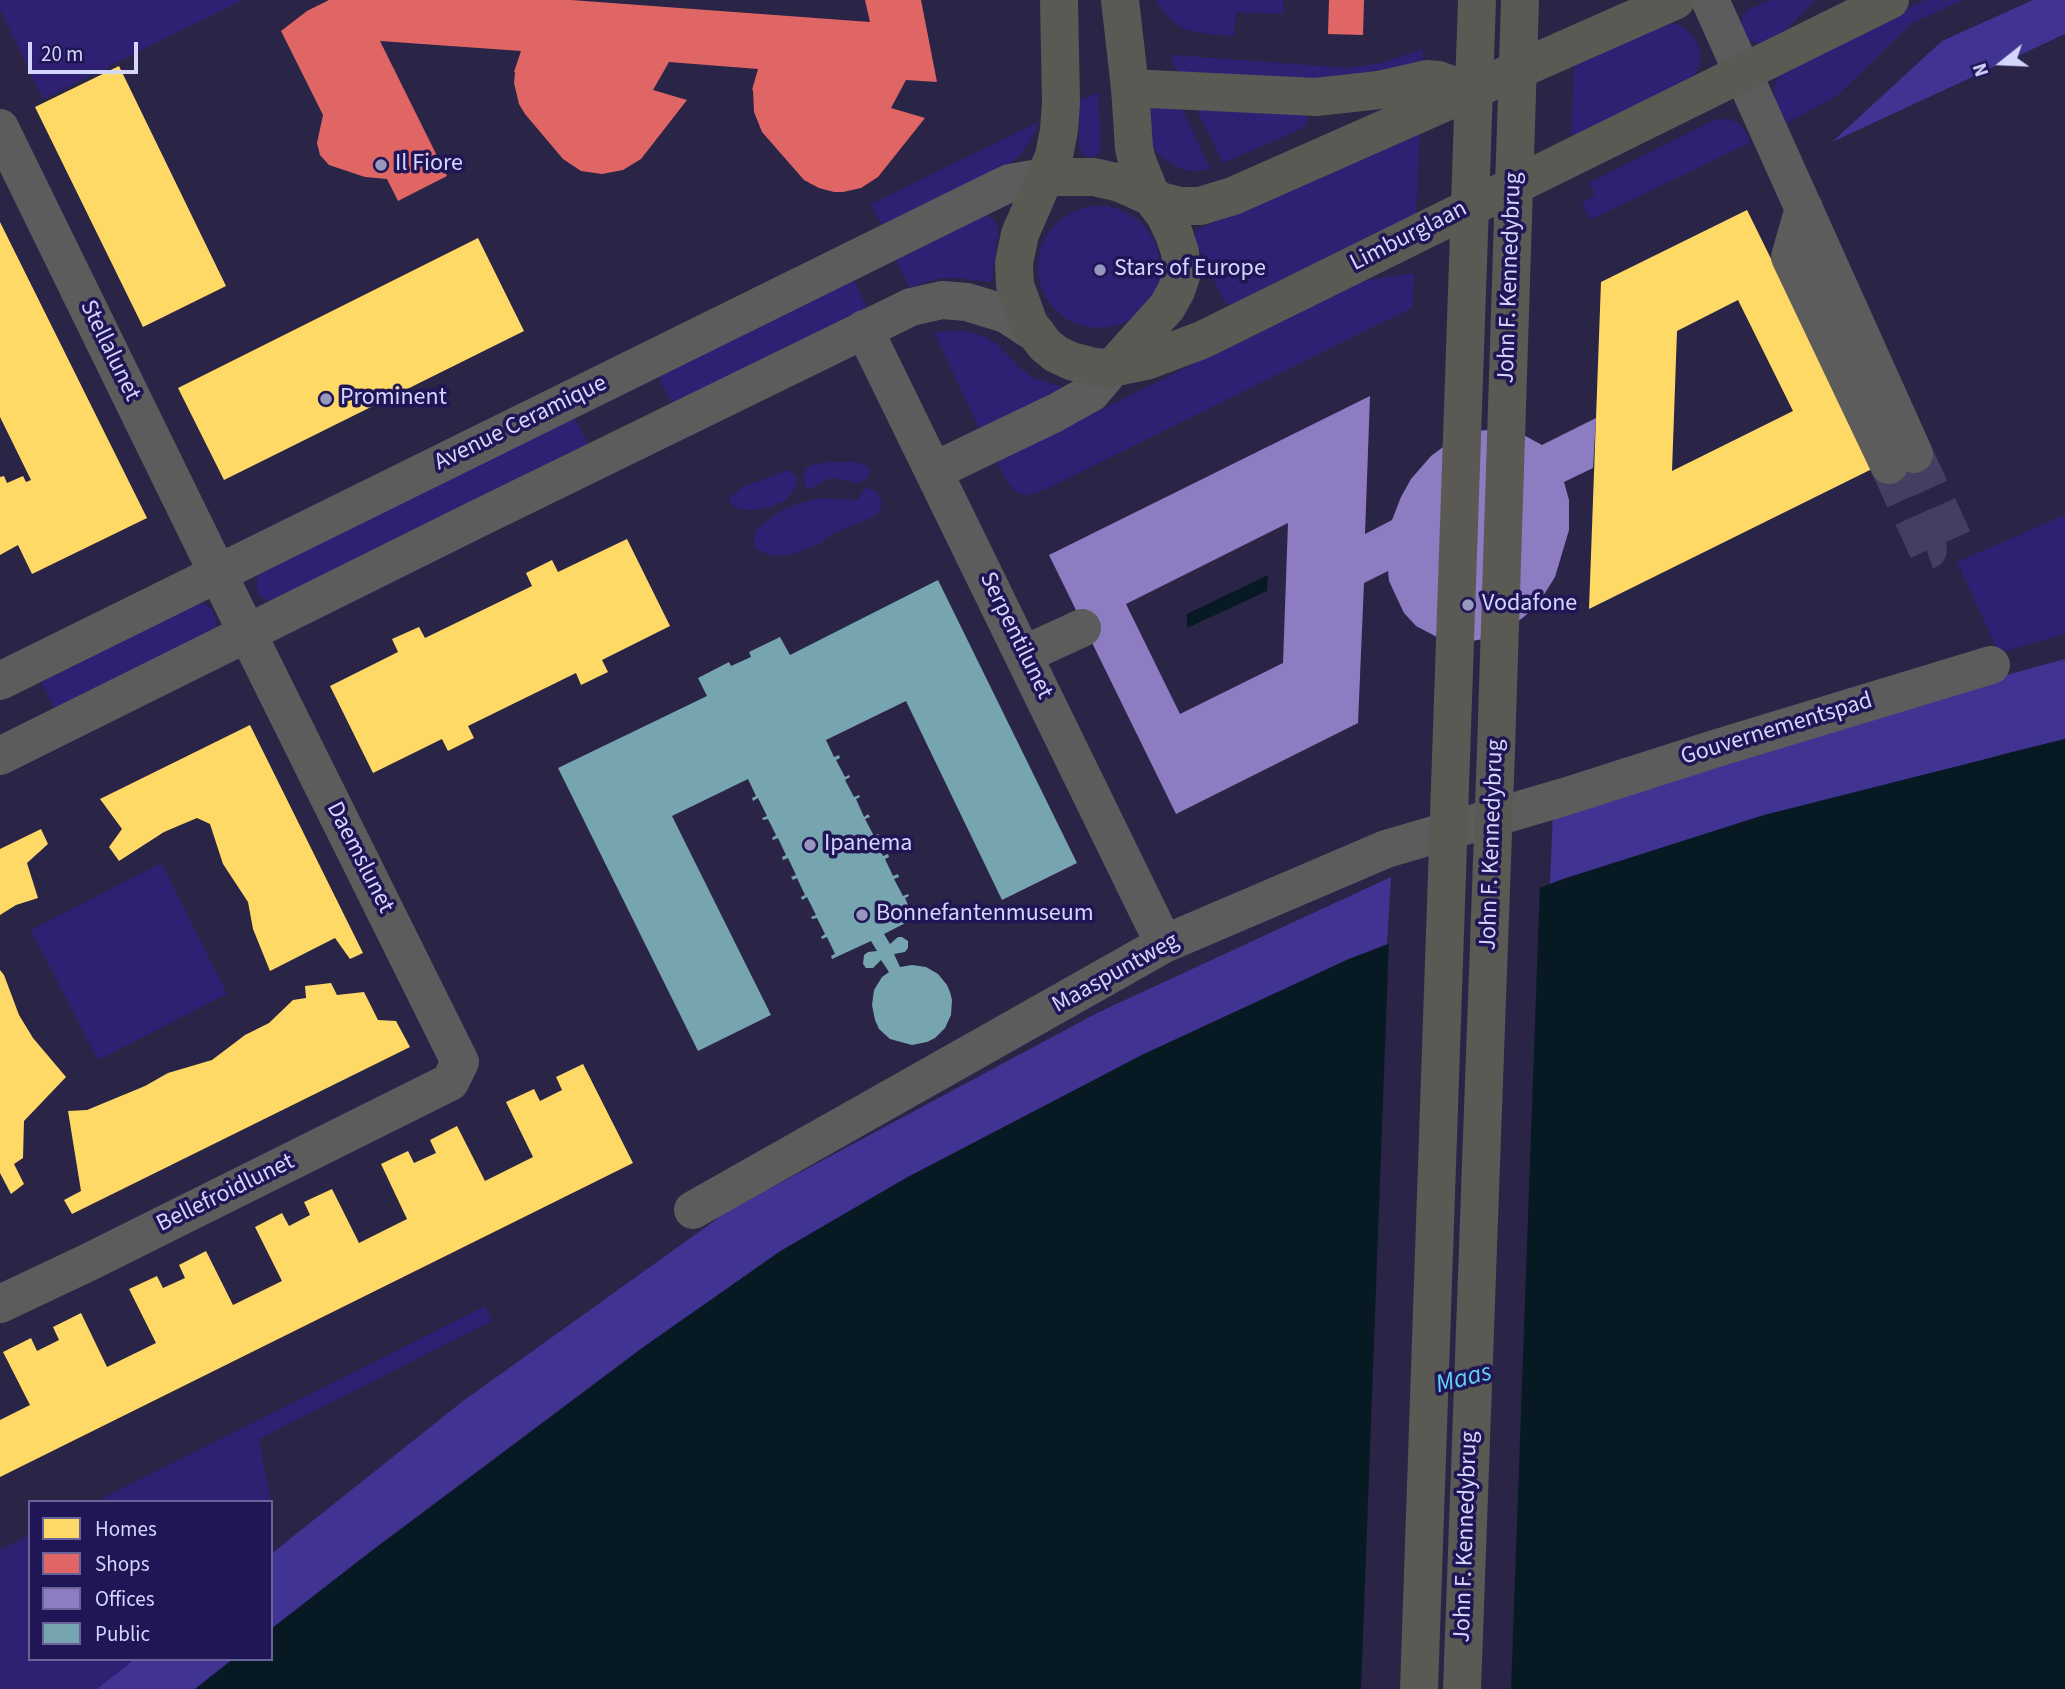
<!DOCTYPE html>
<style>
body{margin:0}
#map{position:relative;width:2065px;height:1689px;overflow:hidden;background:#2a2447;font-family:"Source Sans 3",sans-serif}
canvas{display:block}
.legend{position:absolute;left:28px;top:1500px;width:245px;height:161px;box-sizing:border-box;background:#201655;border:2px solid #686399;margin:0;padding:9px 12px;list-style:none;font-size:21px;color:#d4d6fe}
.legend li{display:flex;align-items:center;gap:14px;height:35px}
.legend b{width:35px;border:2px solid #686399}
.north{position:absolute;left:1967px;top:28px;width:70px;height:70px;-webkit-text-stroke:5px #201655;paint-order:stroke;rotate:252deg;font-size:19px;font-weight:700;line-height:28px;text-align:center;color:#d4d6fe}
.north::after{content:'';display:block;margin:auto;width:24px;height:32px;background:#d4d6fe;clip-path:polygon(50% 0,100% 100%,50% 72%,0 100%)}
.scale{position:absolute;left:28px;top:42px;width:110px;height:32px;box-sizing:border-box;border:4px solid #d4d6fe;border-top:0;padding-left:9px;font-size:21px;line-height:24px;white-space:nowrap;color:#d4d6fe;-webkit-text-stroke:5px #201655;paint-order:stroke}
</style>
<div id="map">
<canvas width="2065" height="1689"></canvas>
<ul class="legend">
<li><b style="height:19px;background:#ffd966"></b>Homes</li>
<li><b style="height:19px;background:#e06666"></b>Shops</li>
<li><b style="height:19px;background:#8e7cc3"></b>Offices</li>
<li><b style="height:19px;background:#76a5af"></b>Public</li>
</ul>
<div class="north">N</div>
<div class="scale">20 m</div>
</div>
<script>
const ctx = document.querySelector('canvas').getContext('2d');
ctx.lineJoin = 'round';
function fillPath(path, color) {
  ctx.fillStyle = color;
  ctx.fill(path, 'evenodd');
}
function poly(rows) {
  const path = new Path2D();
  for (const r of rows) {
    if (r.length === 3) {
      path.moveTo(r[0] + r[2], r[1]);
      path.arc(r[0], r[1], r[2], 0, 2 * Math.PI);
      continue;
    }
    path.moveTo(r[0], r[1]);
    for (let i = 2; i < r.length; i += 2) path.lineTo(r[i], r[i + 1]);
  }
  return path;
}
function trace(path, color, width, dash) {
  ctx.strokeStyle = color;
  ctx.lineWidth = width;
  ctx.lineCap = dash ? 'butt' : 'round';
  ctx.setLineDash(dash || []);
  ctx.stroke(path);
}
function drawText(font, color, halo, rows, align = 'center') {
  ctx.font = font + ' "Source Sans 3",sans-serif';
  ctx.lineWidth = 7;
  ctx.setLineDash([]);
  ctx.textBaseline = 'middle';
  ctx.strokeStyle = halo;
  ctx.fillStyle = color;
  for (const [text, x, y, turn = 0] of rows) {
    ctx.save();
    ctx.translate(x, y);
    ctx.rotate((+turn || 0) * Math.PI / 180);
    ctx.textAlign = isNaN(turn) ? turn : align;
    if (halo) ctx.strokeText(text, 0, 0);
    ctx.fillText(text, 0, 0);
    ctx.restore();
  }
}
fillPath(poly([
 [0,0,243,0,43,99,0,9],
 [1156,0,1283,0,1283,14,1236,12,1234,36,1201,33,1187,30,1176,24,1164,13],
 [1769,0,1815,0,1785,31,1762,43,1750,42,1741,24,1742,16,1746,11],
 [1925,0,1962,0,1911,24,1838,95,1785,124,1777,106,1774,92,1775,82,1781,73],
 [1666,23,1676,24,1686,29,1694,38,1700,50,1700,64,1695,74,1689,82,1571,139,1574,63],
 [1423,49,1422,68,1385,78,1184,84,1171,58,1174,55,1347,68,1382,63],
 [1098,92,1101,146,1099,153,1094,157,1088,157,1082,154,1079,146,1079,101],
 [1146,100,1179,101,1210,169,1198,171,1186,170,1175,166,1159,155,1152,143],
 [1196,108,1304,112,1307,118,1306,124,1303,128,1223,163],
 [1727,119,1738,123,1746,132,1751,142,1590,220,1582,203,1595,196,1589,183,1715,120],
 [1038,122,1037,128,1028,144,1019,156,1007,165,882,227,871,204],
 [1420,133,1416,214,1233,305,1225,303,1194,239,1196,230],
 [1099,267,61],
 [985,216,992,218,997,224,998,232,992,281,989,282,958,278,941,278,909,287,896,259],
 [1414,273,1412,308,1042,491,1027,495,1016,492,1006,480,997,462,1357,282],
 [853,278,867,308,673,405,657,375],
 [955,331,969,332,986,337,997,344,1022,370,1036,379,1063,387,981,432,934,332],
 [574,417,589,446,274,603,260,596,256,586,259,571],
 [828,462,857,462,868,466,870,472,867,479,860,482,856,483,833,478,826,480,811,489,806,487,803,477,806,468,815,464],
 [788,470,796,476,797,486,786,500,771,507,756,510,741,510,730,504,729,501,732,496,743,487],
 [865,488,876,491,882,502,880,511,873,517,832,534,821,543,794,554,773,556,756,549,754,538,757,529,779,512,794,505,820,498,858,500],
 [2065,515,2065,634,1999,653,1957,562],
 [200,602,211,608,216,618,216,634,56,712,41,681],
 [161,863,227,994,98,1060,31,930],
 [485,1306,492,1321,259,1439,271,1502,95,1502],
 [30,1535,30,1659,233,1659,195,1689,0,1689,0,1550]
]), '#2e2073');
fillPath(poly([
 [2033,0,2065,0,2065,34,1832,142,1942,41],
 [2065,659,2065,739,2011,752,1550,884,1553,811,1845,719],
 [1391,877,1387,944,1349,959,1142,1055,906,1178,779,1252,374,1549,271,1629,271,1554,463,1401,728,1211,1097,1013],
 [135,1659,233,1659,195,1689,97,1689]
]), '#403392');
fillPath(poly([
 [1268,575,1267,591,1187,628,1187,614],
 [2065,739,2065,1689,195,1689,233,1659,271,1659,271,1629,374,1549,642,1348,779,1252,906,1178,1142,1055,1349,959,1563,879,1764,815]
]), '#071a24');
fillPath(poly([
 [1540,884,1511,1689,1361,1689,1389,940]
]), '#2a2447');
fillPath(poly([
 [119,66,226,286,143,327,35,107],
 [1747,210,1874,468,1589,609,1601,282],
 [1738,300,1793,411,1672,471,1677,331],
 [0,222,147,518,32,574,18,545,0,555,0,477,4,476,7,483,23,476,26,482,31,480,0,417],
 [478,238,524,331,224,480,178,388],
 [627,539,670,626,602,660,608,672,581,685,576,673,468,726,474,738,448,751,442,739,373,773,330,686,398,652,392,639,419,627,425,638,532,586,526,573,552,560,558,572],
 [250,725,363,953,350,959,335,938,270,971,253,929,248,902,223,864,210,824,197,818,164,832,119,861,109,847,122,829,100,799],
 [41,829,48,844,27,863,38,898,16,905,0,915,0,849],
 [0,970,4,975,19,1015,33,1038,66,1077,24,1121,23,1158,14,1164,24,1184,11,1194,0,1173],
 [331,983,337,995,364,992,378,1020,396,1021,410,1047,72,1214,64,1200,81,1191,68,1111,87,1110,145,1086,168,1073,212,1060,245,1035,269,1023,293,1000,306,998,305,986],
 [583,1064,633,1163,0,1477,0,1420,30,1405,3,1352,31,1338,37,1351,59,1340,53,1327,81,1313,107,1367,156,1343,129,1289,157,1276,163,1288,185,1278,179,1265,206,1251,233,1305,282,1281,255,1227,282,1213,289,1226,310,1215,304,1202,332,1189,359,1243,407,1219,381,1164,408,1151,414,1163,436,1153,430,1140,457,1126,485,1181,533,1157,506,1102,534,1089,540,1101,562,1090,556,1077]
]), '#ffd966');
fillPath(poly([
 [329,0,571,0,870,22,865,0,921,0,937,82,906,80,891,108,925,118,878,177,861,188,843,192,834,192,819,188,804,180,762,132,754,112,753,90,752,90,758,69,669,62,653,90,687,100,641,159,623,170,602,174,581,171,563,159,525,114,519,104,514,83,515,72,514,72,521,51,380,41,447,176,398,201,387,179,365,177,329,165,320,155,317,143,323,115,281,31,307,11],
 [1329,0,1364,0,1363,35,1328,34]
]), '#e06666');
fillPath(poly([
 [1370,396,1365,534,1392,520,1401,497,1411,479,1431,456,1450,442,1476,431,1501,429,1520,433,1542,445,1596,418,1593,468,1564,482,1569,500,1569,530,1555,577,1545,593,1526,615,1515,624,1483,639,1472,641,1437,637,1416,626,1404,613,1389,581,1388,571,1364,583,1358,723,1176,814,1049,555],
 [1288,523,1283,663,1180,714,1126,604]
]), '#8e7cc3');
fillPath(poly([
 [938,580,1077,863,1002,900,906,701,826,740,834,757,839,755,840,758,836,760,845,777,849,775,850,777,845,780,854,797,859,795,860,797,856,799,864,817,868,814,870,817,865,819,874,836,878,834,880,837,875,839,883,856,888,854,889,857,885,859,893,876,898,874,899,877,894,879,903,896,908,894,909,896,905,898,913,916,917,913,919,916,884,934,890,944,898,937,902,937,908,941,908,948,905,952,894,954,900,967,912,965,926,967,938,974,947,985,950,992,952,1000,951,1015,945,1028,935,1038,927,1042,912,1045,890,1039,879,1029,875,1020,872,1005,874,990,882,977,889,972,881,960,873,968,866,968,863,964,864,955,868,952,877,951,871,941,832,959,831,956,835,954,827,937,822,939,821,937,825,934,817,918,812,919,811,917,816,915,807,897,802,900,801,897,805,895,797,878,793,880,791,877,796,875,788,858,783,860,782,857,786,855,778,838,773,840,772,838,776,835,768,819,763,820,762,818,767,816,758,798,753,801,752,798,756,796,748,779,672,816,771,1015,698,1051,558,768,707,696,698,678,729,662,731,666,751,657,749,652,780,637,790,655]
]), '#76a5af');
trace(poly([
 [1914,454,1953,539],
 [1889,465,1928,550,1914,555]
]), '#443f62', 38, [38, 19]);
trace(poly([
 [1710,0,1914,454],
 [0,128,218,574,460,1062,450,1082,89,1262,0,1304],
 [1804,208,1790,257,1889,465],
 [864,329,1164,944],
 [934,471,1055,413,1091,393,1112,368],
 [1023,655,1082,628],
 [0,681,997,189,1010,183,1045,177],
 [0,756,477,519,911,307,942,300,967,302,1006,314,1037,334],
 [693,1210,1164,944,1386,849,1564,797,1714,749,1991,665]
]), '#5d5c5d', 38);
trace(poly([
 [1059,0,1061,102,1059,130,1054,156,1020,234,1014,263,1015,285,1029,324,1045,345,1056,354,1071,361,1094,367,1112,368,1146,361,1202,340,1890,0],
 [1130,88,1316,97,1379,90,1427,79,1438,80,1469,91],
 [1045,177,1094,177,1120,183,1161,201,1180,206,1200,206,1233,196,1676,0],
 [1112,368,1167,307,1176,291,1182,273,1180,252,1174,234,1165,215,1152,198,1137,161,1134,148,1130,88,1120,0]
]), '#5a5953', 38);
trace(poly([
 [1419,1689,1477,0],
 [1462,1689,1496,750,1520,0]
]), '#5a5953', 38);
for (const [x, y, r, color] of [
 [381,165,7,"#9898be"],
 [1100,270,7,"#9898be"],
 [326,399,7,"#9898be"],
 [1468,605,7,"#9898be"],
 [810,845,7,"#9898be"],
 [862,915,7,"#9898be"]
]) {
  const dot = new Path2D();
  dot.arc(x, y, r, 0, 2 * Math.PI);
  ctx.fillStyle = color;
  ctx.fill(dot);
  trace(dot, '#201655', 2.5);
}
drawText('24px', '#d4d6fe', '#201655', [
 ["Il Fiore",395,165],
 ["Stars of Europe",1114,270],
 ["Prominent",340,399],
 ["Vodafone",1482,605],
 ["Ipanema",824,845],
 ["Bonnefantenmuseum",876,915]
], 'left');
drawText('24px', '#d4d6fe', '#201655', [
 ["Limburglaan",1409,237,-27],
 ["John F. Kennedybrug",1511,278,-88],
 ["Stellalunet",109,351,64],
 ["Avenue Ceramique",521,424,-26],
 ["Serpentilunet",1015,636,64],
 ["Gouvernementspad",1777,730,-17],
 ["John F. Kennedybrug",1493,845,-88],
 ["Daemslunet",359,858,63],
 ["Maaspuntweg",1116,974,-29],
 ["Bellefroidlunet",226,1194,-26],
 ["John F. Kennedybrug",1467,1537,-88]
]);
drawText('italic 26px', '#60d2f8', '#201655', [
 ["Maas",1464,1380,-14]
]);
</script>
